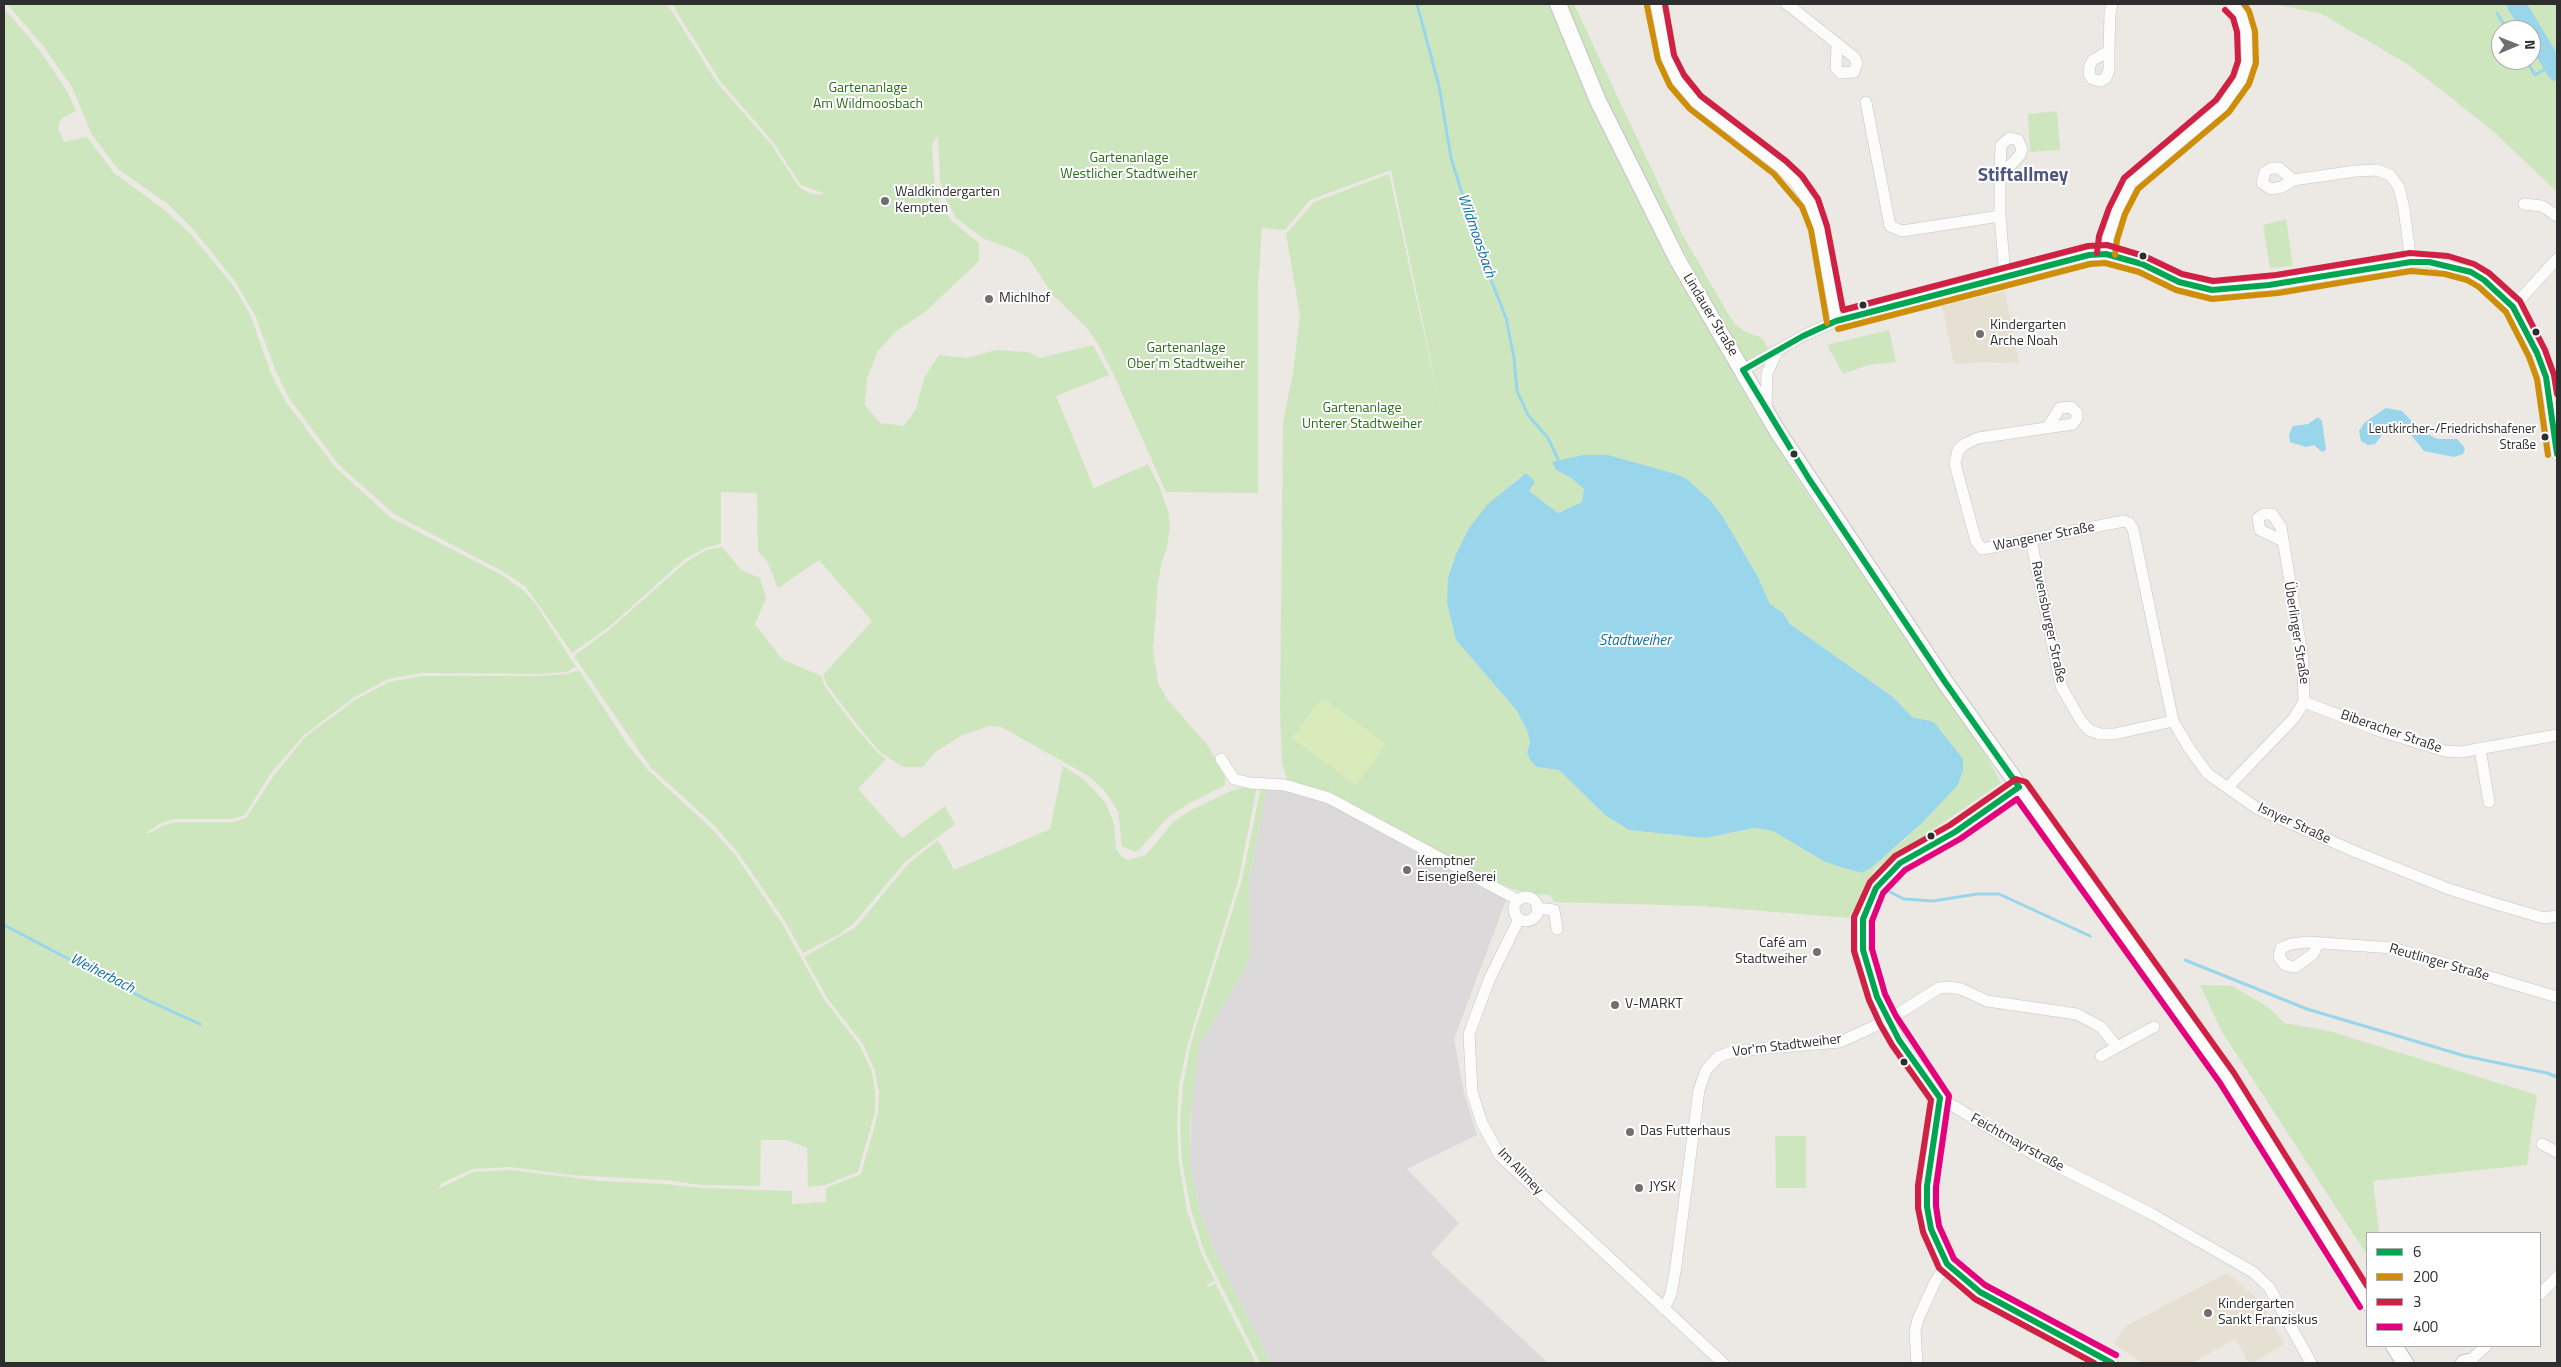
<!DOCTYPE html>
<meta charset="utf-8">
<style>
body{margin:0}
#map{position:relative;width:2561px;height:1367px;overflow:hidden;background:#ece8e4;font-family:"Titillium Web",sans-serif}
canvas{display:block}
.frame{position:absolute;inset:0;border:5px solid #2e2e2e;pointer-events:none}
.legend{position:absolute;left:2366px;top:1232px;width:175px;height:115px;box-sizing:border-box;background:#fff;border:1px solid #ababab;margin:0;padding:6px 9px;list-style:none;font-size:15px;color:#2e2e2e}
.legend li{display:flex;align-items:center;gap:10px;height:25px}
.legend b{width:25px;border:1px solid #ababab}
.north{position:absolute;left:2491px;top:20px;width:50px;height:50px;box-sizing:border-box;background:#fff;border:1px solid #ababab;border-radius:50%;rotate:89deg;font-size:14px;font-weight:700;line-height:20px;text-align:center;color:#2e2e2e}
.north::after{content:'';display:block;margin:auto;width:18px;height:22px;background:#706f6e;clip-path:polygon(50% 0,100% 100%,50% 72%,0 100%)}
</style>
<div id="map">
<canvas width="2561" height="1367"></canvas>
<div class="frame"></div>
<ul class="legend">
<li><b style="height:6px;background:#00a651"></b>6</li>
<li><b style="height:6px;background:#cf8e09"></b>200</li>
<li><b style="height:6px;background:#d02044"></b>3</li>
<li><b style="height:6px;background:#e5007d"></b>400</li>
</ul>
<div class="north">N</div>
</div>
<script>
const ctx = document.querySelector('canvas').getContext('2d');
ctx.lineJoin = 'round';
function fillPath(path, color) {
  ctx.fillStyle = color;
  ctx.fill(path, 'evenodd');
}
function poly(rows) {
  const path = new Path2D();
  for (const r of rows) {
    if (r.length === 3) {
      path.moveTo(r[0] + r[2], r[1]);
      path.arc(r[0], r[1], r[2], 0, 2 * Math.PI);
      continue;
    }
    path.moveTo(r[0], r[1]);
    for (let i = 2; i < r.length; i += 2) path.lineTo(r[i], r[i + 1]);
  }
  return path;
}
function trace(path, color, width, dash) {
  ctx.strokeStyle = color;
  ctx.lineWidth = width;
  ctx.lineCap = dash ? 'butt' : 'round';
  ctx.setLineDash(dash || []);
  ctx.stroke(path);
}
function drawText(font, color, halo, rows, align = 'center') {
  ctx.font = font + ' "Titillium Web",sans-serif';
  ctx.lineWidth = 4;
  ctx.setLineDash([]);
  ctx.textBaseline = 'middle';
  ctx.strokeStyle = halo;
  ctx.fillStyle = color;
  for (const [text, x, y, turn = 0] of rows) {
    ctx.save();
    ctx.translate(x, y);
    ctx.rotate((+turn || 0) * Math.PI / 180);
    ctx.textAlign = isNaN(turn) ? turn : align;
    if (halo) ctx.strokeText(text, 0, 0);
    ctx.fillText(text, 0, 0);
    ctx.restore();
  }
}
fillPath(poly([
 [1267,787,1284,788,1328,801,1507,898,1454,1039,1464,1093,1477,1135,1407,1169,1459,1223,1431,1254,1546,1361,1544,1363,1271,1363,1216,1255,1200,1210,1190,1166,1192,1088,1199,1046,1250,960,1249,879]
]), '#dcd9db');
fillPath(poly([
 [2005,291,2019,363,1983,362,1954,364,1942,306],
 [2227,1273,2259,1300,2284,1344,2253,1363,2249,1363,2235,1339,2193,1363,2142,1363,2114,1344,2126,1326]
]), '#e6e0d3');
fillPath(poly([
 [7,4,667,4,718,84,771,144,799,187,810,193,822,195,823,193,801,185,773,142,720,81,672,4,1552,4,1671,263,1752,406,1799,481,1987,757,2001,783,1875,869,1849,918,1701,906,1554,902,1550,895,1529,894,1510,888,1288,782,1282,764,1280,711,1283,422,1293,373,1300,316,1286,234,1314,202,1389,174,1442,415,1391,170,1310,200,1285,230,1262,228,1258,286,1258,493,1166,492,1113,373,1097,342,1085,326,1052,294,1028,257,1010,248,984,239,956,218,945,198,940,180,938,136,932,144,934,181,939,201,952,221,979,243,979,261,925,312,895,332,877,352,867,379,865,405,880,423,904,426,916,409,924,378,939,355,967,358,996,350,1028,352,1040,358,1093,345,1109,375,1056,396,1094,488,1148,464,1160,488,1168,511,1170,527,1167,547,1161,565,1158,583,1153,649,1158,683,1167,699,1205,742,1218,762,1225,778,1225,785,1186,805,1167,818,1139,850,1134,852,1122,846,1118,811,1102,788,1087,775,1001,727,990,726,962,735,934,753,923,767,903,767,881,753,858,726,827,685,823,675,872,621,819,560,778,588,767,561,758,551,757,493,721,492,721,544,705,548,685,559,609,627,572,653,526,587,504,572,394,514,338,464,289,398,275,369,255,315,234,280,193,229,168,204,118,169,92,135,72,87,44,47],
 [1649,467,1676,474,1687,479,1723,517,1758,577,1770,604,1783,613,1790,624,1893,697,1912,717,1934,722,1963,759,1958,785,1904,840,1862,873,1825,862,1773,831,1754,828,1706,838,1605,815,1559,770,1536,767,1530,760,1527,752,1530,743,1527,730,1517,711,1456,640,1448,578,1456,554,1469,528,1515,481,1527,473,1528,491,1558,513,1582,502,1584,489,1570,477,1556,470],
 [1563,4,1574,4,1682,234,1730,317,1736,325,1744,331,1762,338,1769,350,1746,363,1685,254,1603,99],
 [2274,4,2557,4,2557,192,2492,130,2409,65,2322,14],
 [2501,30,2531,30,2531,60,2501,60],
 [4,8,40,51,67,91,76,111,61,119,58,128,64,142,87,137,114,173,162,208,189,232,235,288,251,317,270,371,285,401,335,467,391,518,502,575,523,590,535,603,576,667,566,672,540,674,422,673,388,679,353,698,303,736,270,774,245,815,232,819,174,819,161,823,147,832,148,834,162,826,175,822,233,822,246,818,273,777,305,737,355,700,389,682,422,676,540,676,567,674,579,670,627,744,649,771,711,828,736,856,783,925,825,1001,860,1046,872,1072,875,1093,875,1112,858,1172,825,1185,808,1187,807,1148,787,1140,761,1140,760,1186,701,1185,665,1180,570,1175,511,1167,473,1169,442,1183,438,1189,473,1172,510,1170,601,1181,664,1184,700,1188,792,1191,792,1204,826,1202,826,1188,861,1174,878,1114,879,1093,875,1071,863,1044,828,999,804,957,856,927,909,863,938,840,954,870,1050,829,1063,766,1083,779,1106,803,1114,824,1116,849,1122,857,1128,860,1146,855,1174,821,1191,810,1231,791,1250,786,1257,786,1239,878,1188,1043,1179,1085,1177,1123,1179,1163,1187,1211,1202,1255,1215,1281,1206,1285,1209,1287,1215,1283,1256,1363,4,1363],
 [2057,111,2060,150,2030,152,2028,114],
 [2286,219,2293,266,2270,268,2263,225],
 [1889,330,1896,362,1868,365,1843,374,1827,345],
 [722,547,741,570,760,578,766,598,755,624,782,659,821,676,825,687,856,728,879,754,886,759,858,789,902,838,945,806,955,824,906,861,853,924,840,934,803,953,786,923,739,854,714,825,651,768,574,656,610,629,686,562,706,550],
 [1261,787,1267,787,1249,879,1250,960,1199,1046,1190,1122,1190,1166,1200,1211,1216,1255,1271,1363,1260,1363,1205,1253,1191,1210,1182,1162,1180,1123,1183,1085,1191,1043,1242,880],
 [2200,985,2232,986,2268,1007,2284,1023,2329,1031,2537,1095,2527,1165,2373,1181,2379,1233,2367,1233,2367,1255,2222,1032],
 [1775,1136,1806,1136,1806,1188,1776,1188]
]), '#cee6be');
fillPath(poly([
 [1322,697,1386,744,1356,785,1292,738]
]), '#d9eabb');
fillPath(poly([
 [2386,408,2402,411,2419,429,2437,439,2457,439,2465,448,2463,454,2454,457,2424,451,2407,430,2390,425,2375,444,2368,445,2361,441,2359,431,2365,422],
 [2318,417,2322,421,2326,450,2322,452,2314,445,2306,447,2290,442,2289,434,2293,426,2308,424],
 [1583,455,1608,455,1676,474,1687,479,1711,501,1723,517,1758,577,1770,604,1783,613,1790,624,1893,697,1912,717,1934,722,1963,759,1963,770,1958,785,1921,824,1872,867,1862,873,1844,868,1825,862,1773,831,1754,828,1706,838,1629,830,1605,815,1559,770,1536,767,1530,760,1527,752,1530,743,1527,730,1517,711,1456,640,1447,603,1448,578,1456,554,1469,528,1488,504,1526,473,1535,482,1529,491,1558,513,1582,502,1584,489,1570,477,1556,470,1552,462]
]), '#99d6ec');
trace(poly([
 [1417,4,1439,86,1451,158,1482,257,1506,318,1514,358,1517,391,1528,415,1548,438,1558,459],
 [2497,13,2507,30],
 [2526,60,2535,75,2552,65],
 [1888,891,1904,899,1933,901,1977,894,1999,894,2090,936],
 [4,925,149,1001,200,1024],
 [2185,960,2307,1009,2465,1056,2547,1073,2557,1077]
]), '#99d6ec', 3);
trace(poly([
 [2516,4,2557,72]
]), '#99d6ec', 19);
const minor = poly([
 [1656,4,1666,58,1677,80,1695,102,1780,167,1795,182,1810,203,1819,228,1836,321],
 [1787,4,1854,57,1857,63,1854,72,1841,73,1836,68,1837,44],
 [2109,51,2109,70,2106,78,2100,81,2092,79,2089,74,2090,65,2093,60,2109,51],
 [2109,51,2110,13,2112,4],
 [1866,102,1890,226,1902,231,2000,216],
 [2000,176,2020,155,2022,149,2018,140,2010,138,2001,145,2000,168,2000,216,2005,276],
 [2293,180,2279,168,2271,168,2265,172,2262,183,2271,189,2282,187,2293,180,2356,171,2377,170,2390,175,2399,187,2404,209,2411,262],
 [2524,204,2542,206,2557,216],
 [2106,254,2108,238,2117,211,2131,183,2223,106,2241,80,2247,62,2246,31,2241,14,2232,4],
 [2513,307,2557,259],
 [1743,370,1803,336,1836,321,2089,255,2106,254,2142,264,2179,282,2212,290,2269,285,2411,262,2429,262,2471,272,2484,280,2513,307,2537,353,2546,377,2557,454],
 [1766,411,1767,373,1777,352],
 [2048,427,2060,408,2071,407,2077,413,2077,418,2073,424,1978,438,1965,444,1958,450,1955,464,1976,541,1982,549,2124,521,2129,523,2133,529,2173,721,2189,748,2208,774,2258,809,2356,852,2449,889,2496,904,2544,918,2557,916],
 [2031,540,2061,686,2081,721,2089,730,2100,734,2114,734,2173,721],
 [2304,702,2380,731,2445,751,2461,752,2557,735],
 [2480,749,2489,802],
 [1221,759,1234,779,1250,783,1285,785,1329,798,1518,900],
 [2019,787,1955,832,1900,863,1876,888,1863,919,1863,950,1877,997,1888,1020,1899,1040,1940,1098,2033,1154,2150,1213,2253,1272,2269,1287,2311,1363],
 [2228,787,2294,718,2304,702,2303,660,2281,527,2272,514,2264,514,2258,518,2260,530,2281,540],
 [1526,909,12],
 [1537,908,1554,910,1557,929],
 [1519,919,1489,980,1469,1034,1472,1092,1482,1123,1500,1156,1723,1363],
 [2318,944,2313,954,2295,967,2285,965,2279,957,2281,948,2291,944,2308,942,2393,948,2557,997],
 [2117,1047,2154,1027],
 [1940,1098,1927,1186,1927,1207,1931,1229,1947,1264,1980,1292,2112,1363],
 [2542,1144,2557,1152],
 [2540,1294,2557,1277],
 [1664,1309,1671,1294,1676,1266,1699,1090,1706,1070,1718,1057,1734,1051,1840,1042,1888,1020,1939,988,1949,987,1961,989,1987,1001,2077,1014,2101,1027,2117,1047,2101,1056],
 [1917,1363,1915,1331,1918,1319,1935,1282,1947,1264],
 [2467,1363,2486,1346]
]);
const secondary = poly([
 [1558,4,1598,101,1677,259,1778,432,1945,682,2227,1078,2367,1302],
 [2394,1346,2405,1363],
 [2464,1363,2469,1362]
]);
trace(minor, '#c5c4c5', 12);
trace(secondary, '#c5c4c5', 18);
trace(minor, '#fcfcfb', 11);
trace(secondary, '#fcfcfb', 16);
trace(poly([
 [1743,370,1803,336,1836,321,2089,255,2106,254,2142,264,2179,282,2212,290,2269,285,2411,262,2429,262,2471,272,2484,280,2513,307,2537,353,2546,377,2557,454],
 [1743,370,1809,479,1945,682,2019,787],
 [1940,1098,1899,1040,1877,997,1863,950,1863,919,1876,888,1900,863,1955,832,2019,787],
 [1940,1098,1927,1186,1927,1207,1931,1229,1947,1264,1980,1292,2112,1363]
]), '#00a651', 6);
trace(poly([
 [1647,6,1658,60,1670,86,1690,109,1774,174,1802,207,1811,230,1827,323],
 [2115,255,2117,240,2125,214,2138,189,2229,112,2249,84,2256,63,2255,31,2249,11,2244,4],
 [1838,329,2090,264,2105,263,2139,272,2176,290,2212,299,2278,293,2411,271,2445,274,2467,280,2479,287,2506,312,2529,357,2537,379,2548,455]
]), '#cf8e09', 6);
trace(poly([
 [1665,4,1674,55,1684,75,1701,96,1786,161,1802,176,1818,199,1827,226,1843,310,2088,246,2107,245,2144,256,2182,274,2213,281,2276,275,2410,253,2448,256,2474,264,2489,273,2520,301,2545,350,2554,375,2557,394],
 [2097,253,2099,236,2109,208,2124,178,2216,100,2233,76,2238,61,2237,32,2233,18,2225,10],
 [2094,1363,1975,1299,1939,1268,1923,1232,1918,1208,1918,1185,1931,1100,1892,1045,1880,1024,1869,1000,1854,951,1854,917,1870,882,1895,856,1950,825,2016,779,2026,782,2234,1073,2367,1286]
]), '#d02044', 6);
trace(poly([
 [2116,1355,1985,1285,1954,1259,1939,1226,1936,1206,1936,1187,1949,1096,1896,1016,1885,994,1872,949,1872,921,1883,893,1905,870,1960,839,2017,799,2220,1083,2360,1307]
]), '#e5007d', 6);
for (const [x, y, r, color] of [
 [885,201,5,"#706f6e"],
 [2143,256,4.5,"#2e2e2e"],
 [989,299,5,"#706f6e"],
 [1863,305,4.5,"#2e2e2e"],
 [2536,332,4.5,"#2e2e2e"],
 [1980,334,5,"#706f6e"],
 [2545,437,4.5,"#2e2e2e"],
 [1794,454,4.5,"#2e2e2e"],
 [1931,836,4.5,"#2e2e2e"],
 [1407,870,5,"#706f6e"],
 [1817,952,5,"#706f6e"],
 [1615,1005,5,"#706f6e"],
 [1904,1062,4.5,"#2e2e2e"],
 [1630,1132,5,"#706f6e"],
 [1639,1188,5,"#706f6e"],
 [2208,1313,5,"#706f6e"]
]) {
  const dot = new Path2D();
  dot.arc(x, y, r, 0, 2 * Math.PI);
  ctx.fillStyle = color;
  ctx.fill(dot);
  trace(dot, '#fff', 2);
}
drawText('13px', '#2e2e2e', '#fff', [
 ["Leutkircher-/Friedrichshafener",2536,430],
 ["Straße",2536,446]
], 'right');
drawText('14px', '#2c6e1b', '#fff', [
 ["Gartenanlage",868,89],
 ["Am Wildmoosbach",868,105],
 ["Gartenanlage",1129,159],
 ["Westlicher Stadtweiher",1129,175],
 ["Gartenanlage",1186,349],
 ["Ober'm Stadtweiher",1186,365],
 ["Gartenanlage",1362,409],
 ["Unterer Stadtweiher",1362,425]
]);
drawText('14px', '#2e2e2e', '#fff', [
 ["Waldkindergarten",895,193],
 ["Kempten",895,209],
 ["Michlhof",999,299],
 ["Kindergarten",1990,326],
 ["Arche Noah",1990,342],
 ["Kemptner",1417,862],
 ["Eisengießerei",1417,878],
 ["Café am",1807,944,"right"],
 ["Stadtweiher",1807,960,"right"],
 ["V-MARKT",1625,1005],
 ["Das Futterhaus",1640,1132],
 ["JYSK",1649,1188],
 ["Kindergarten",2218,1305],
 ["Sankt Franziskus",2218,1321]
], 'left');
drawText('14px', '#2e2e2e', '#fff', [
 ["Lindauer Straße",1710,315,59],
 ["Wangener Straße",2044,537,-11],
 ["Ravensburger Straße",2048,622,78],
 ["Überlinger Straße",2296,633,81],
 ["Biberacher Straße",2391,732,19],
 ["Isnyer Straße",2294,824,25],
 ["Reutlinger Straße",2439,963,16],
 ["Vor'm Stadtweiher",1787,1046,-7],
 ["Feichtmayrstraße",2017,1143,29],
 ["Im Allmey",1520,1172,46]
]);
drawText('italic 15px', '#0d6fa3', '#fff', [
 ["Wildmoosbach",1476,236,71],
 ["Stadtweiher",1635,641],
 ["Weiherbach",102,974,27]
]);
drawText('bold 19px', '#4d5680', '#fff', [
 ["Stiftallmey",2023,176]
]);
</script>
